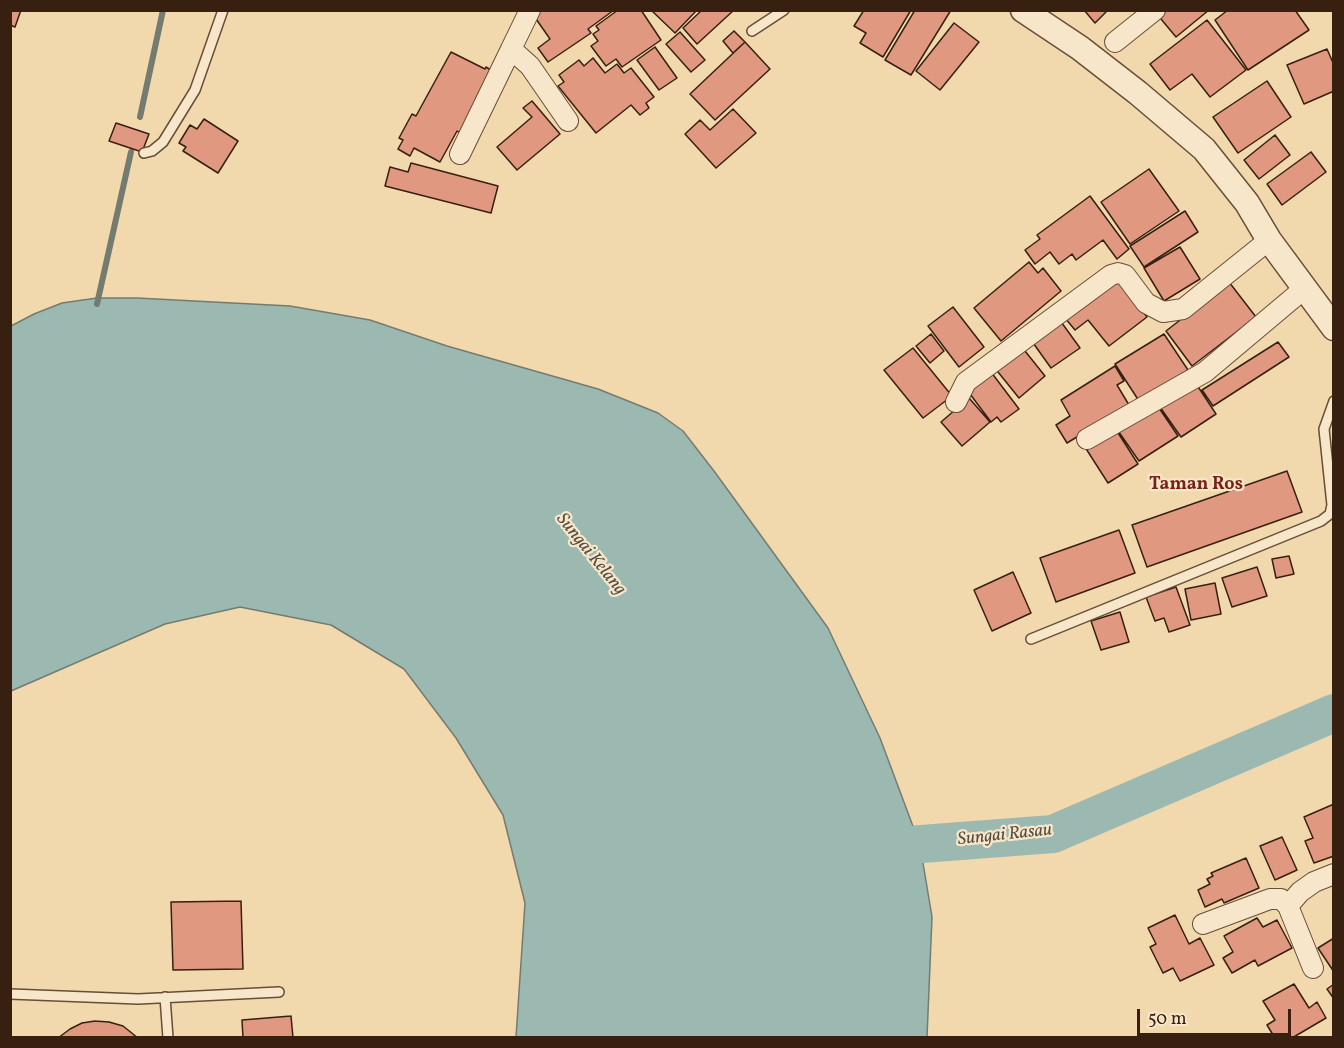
<!DOCTYPE html>
<style>
body{margin:0}
#map{position:relative;width:1344px;height:1048px;overflow:hidden;background:#f2d8ad;font-family:Vollkorn,serif}
canvas{display:block}
.frame{position:absolute;inset:0;border:12px solid #372010;pointer-events:none}
.scale{position:absolute;left:1137px;top:1009px;width:154px;height:27px;box-sizing:border-box;border:3px solid #372010;border-top:0;padding-left:8px;font-size:18px;line-height:21px;white-space:nowrap;color:#372010;-webkit-text-stroke:4px #f7e6ca;paint-order:stroke}
</style>
<div id="map">
<canvas width="1344" height="1048"></canvas>
<div class="frame"></div>
<div class="scale">50 m</div>
</div>
<script>
const ctx = document.querySelector('canvas').getContext('2d');
ctx.lineJoin = 'round';
function fillPath(path, color) {
  ctx.fillStyle = color;
  ctx.fill(path, 'evenodd');
}
function poly(rows) {
  const path = new Path2D();
  for (const r of rows) {
    path.moveTo(r[0], r[1]);
    for (let i = 2; i < r.length; i += 2) path.lineTo(r[i], r[i + 1]);
  }
  return path;
}
function trace(path, color, width, dash) {
  ctx.strokeStyle = color;
  ctx.lineWidth = width;
  ctx.lineCap = dash ? 'butt' : 'round';
  ctx.setLineDash(dash || []);
  ctx.stroke(path);
}
function drawText(font, color, halo, rows, align = 'center') {
  ctx.font = font + ' Vollkorn,serif';
  ctx.lineWidth = 4.5;
  ctx.setLineDash([]);
  ctx.textBaseline = 'middle';
  ctx.strokeStyle = halo;
  ctx.fillStyle = color;
  for (const [text, x, y, turn = 0] of rows) {
    ctx.save();
    ctx.translate(x, y);
    ctx.rotate((+turn || 0) * Math.PI / 180);
    ctx.textAlign = isNaN(turn) ? turn : align;
    if (halo) ctx.strokeText(text, 0, 0);
    ctx.fillText(text, 0, 0);
    ctx.restore();
  }
}
const water = poly([
 [97,298,137,298,290,306,370,320,447,346,598,389,658,413,683,431,714,471,828,628,880,738,920,845,932,917,927,1037,516,1037,525,903,503,815,456,738,404,669,331,625,240,607,165,624,11,691,11,326,34,314,62,303,97,298]
]);
fillPath(water, '#9cb9b1');
trace(water, '#747c71', 1.5);
trace(poly([
 [140,117,163,10],
 [97,304,131,152]
]), '#747c71', 6);
trace(poly([
 [869,848,1053,834,1334,713]
]), '#9cb9b1', 38);
const building = poly([
 [10,10,21,10,15,27,10,25,10,10],
 [542,10,614,10,588,29,591,33,548,62,538,48,550,39,534,16,542,10],
 [618,10,641,10,661,40,622,67,616,59,606,66,591,46,598,41,593,34,599,30,596,26,618,10],
 [651,10,697,10,675,33,651,10],
 [702,10,734,10,697,44,683,28,702,10],
 [864,10,911,10,883,57,860,43,866,33,854,26,864,10],
 [915,10,951,10,911,75,885,60,915,10],
 [1084,10,1108,10,1095,23,1084,10],
 [1160,10,1209,10,1176,37,1156,13,1160,10],
 [1228,10,1295,10,1309,30,1248,70,1215,20,1228,10],
 [1207,20,1246,70,1210,97,1192,74,1170,90,1150,64,1207,20],
 [954,23,979,42,940,90,916,71,954,23],
 [734,31,745,42,733,53,723,41,734,31],
 [680,32,705,60,691,72,666,44,680,32],
 [745,42,770,69,715,120,690,94,745,42],
 [655,47,677,78,659,90,637,60,655,47],
 [1327,49,1334,65,1334,91,1304,104,1287,65,1327,49],
 [451,52,485,69,486,67,494,72,460,133,457,131,440,162,414,148,410,156,398,149,403,140,399,138,412,114,416,116,451,52],
 [593,58,605,73,617,64,624,73,631,68,654,97,646,103,649,108,640,115,631,105,596,133,558,86,564,82,559,75,579,60,584,66,593,58],
 [1267,81,1291,117,1238,153,1213,117,1267,81],
 [532,101,560,134,517,170,497,147,532,117,523,108,532,101],
 [733,109,756,133,716,168,685,134,700,120,710,130,733,109],
 [204,119,238,141,218,173,183,151,186,147,179,143,190,125,197,129,204,119],
 [116,123,149,134,142,152,109,141,116,123],
 [1275,135,1290,155,1259,179,1244,160,1275,135],
 [1311,152,1326,172,1282,205,1267,184,1311,152],
 [411,163,498,186,491,213,385,186,390,167,408,172,411,163],
 [1149,169,1179,211,1130,244,1101,202,1149,169],
 [1090,196,1129,249,1117,259,1103,240,1076,260,1072,254,1059,264,1050,252,1035,264,1025,250,1040,239,1037,235,1090,196],
 [1185,211,1198,232,1144,267,1130,246,1185,211],
 [1180,247,1200,279,1164,301,1144,268,1180,247],
 [1029,262,1038,273,1043,268,1061,291,1001,341,974,308,1029,262],
 [1117,277,1147,317,1109,346,1088,320,1075,330,1065,318,1117,277],
 [1229,282,1256,317,1192,366,1166,331,1229,282],
 [953,307,984,347,959,367,928,326,953,307],
 [1059,319,1080,348,1051,368,1031,340,1059,319],
 [931,334,944,351,930,363,916,346,931,334],
 [1164,334,1188,370,1139,401,1115,364,1164,334],
 [1278,342,1289,357,1213,406,1202,390,1278,342],
 [1021,346,1045,376,1019,398,994,367,1021,346],
 [913,348,952,396,923,418,884,370,913,348],
 [1115,366,1124,381,1117,385,1129,405,1067,443,1056,425,1070,416,1061,400,1115,366],
 [988,368,1019,409,1001,422,997,417,991,422,967,390,988,368],
 [1191,376,1216,414,1181,437,1155,400,1191,376],
 [969,398,990,422,962,446,941,422,969,398],
 [1153,399,1178,436,1139,461,1114,425,1153,399],
 [1113,425,1138,464,1108,483,1083,444,1113,425],
 [1287,471,1302,512,1147,567,1132,525,1287,471],
 [1119,530,1135,573,1056,602,1040,558,1119,530],
 [1289,556,1294,574,1276,578,1272,559,1289,556],
 [1257,567,1267,596,1232,607,1222,578,1257,567],
 [1013,572,1031,613,992,631,974,590,1013,572],
 [1215,583,1221,614,1191,620,1185,589,1215,583],
 [1176,587,1190,625,1169,632,1164,618,1155,621,1146,597,1176,587],
 [1120,612,1129,642,1101,650,1091,621,1120,612],
 [1334,804,1334,856,1314,863,1305,841,1313,838,1304,817,1334,804],
 [1282,837,1297,870,1275,880,1260,846,1282,837],
 [1246,858,1259,888,1224,903,1222,899,1205,907,1198,890,1210,884,1207,879,1213,876,1211,873,1246,858],
 [241,901,243,969,173,970,171,902,241,901],
 [1175,915,1189,944,1200,938,1214,965,1180,981,1173,968,1163,973,1150,947,1156,944,1148,928,1175,915],
 [1257,918,1263,927,1277,920,1292,948,1258,966,1255,960,1232,973,1223,958,1233,952,1224,936,1257,918],
 [1334,938,1334,972,1318,948,1334,938],
 [1294,984,1309,1008,1317,1002,1326,1018,1292,1038,1275,1038,1267,1025,1275,1020,1263,1001,1294,984],
 [1334,984,1334,999,1327,989,1334,984],
 [291,1016,293,1038,243,1038,242,1020,291,1016],
 [95,1021,109,1022,123,1026,138,1038,58,1038,70,1029,82,1023,95,1021]
]);
fillPath(building, '#e19881');
trace(building, '#372010', 1.5);
const service = poly([
 [752,31,784,10],
 [144,153,152,151,163,142,195,90,223,10],
 [1031,639,1321,521,1330,514,1332,505,1324,429,1334,401],
 [10,994,138,999,279,992],
 [165,997,168,1038]
]);
const minor = poly([
 [530,10,511,49,530,66,568,121],
 [1115,42,1155,10],
 [460,154,511,49],
 [956,402,966,382,1111,275,1118,273,1125,275,1146,303,1163,312,1183,309,1269,240],
 [1087,439,1205,372,1305,288],
 [1203,924,1270,899,1281,899,1288,906],
 [1313,968,1288,906,1300,892,1314,882,1334,874]
]);
const tertiary = poly([
 [1023,10,1080,48,1138,93,1204,149,1247,203,1269,240,1334,328]
]);
trace(service, '#664e37', 12);
trace(minor, '#664e37', 22);
trace(tertiary, '#664e37', 27);
trace(service, '#f7e6ca', 9);
trace(minor, '#f7e6ca', 20);
trace(tertiary, '#f7e6ca', 24);
drawText('bold 18px', '#7a1f14', '#f7e6ca', [
 ["Taman Ros",1196,486]
]);
drawText('italic 18px', '#554e40', '#f7e6ca', [
 ["Sungai Kelang",590,555,51],
 ["Sungai Rasau",1005,836,-6]
]);
</script>
